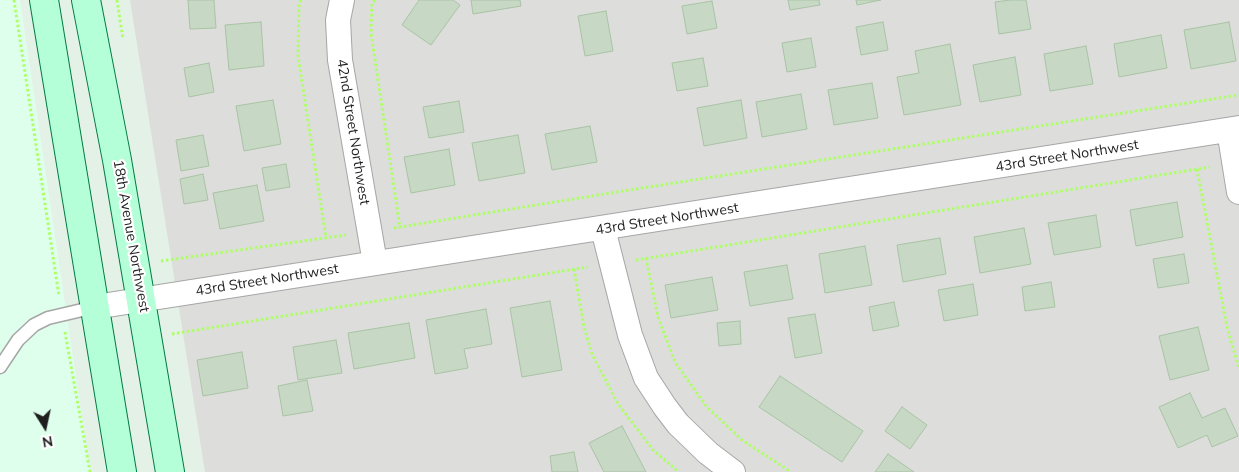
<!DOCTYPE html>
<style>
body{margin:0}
#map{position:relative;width:1239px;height:472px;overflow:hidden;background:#e4f1e6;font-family:Mulish,sans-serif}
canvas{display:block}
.north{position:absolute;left:20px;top:402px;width:50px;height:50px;-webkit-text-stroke:4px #fff;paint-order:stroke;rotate:170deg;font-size:14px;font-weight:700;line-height:20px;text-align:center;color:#1f1f1f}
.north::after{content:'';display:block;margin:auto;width:18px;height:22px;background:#1f1f1f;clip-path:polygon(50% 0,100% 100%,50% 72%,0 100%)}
</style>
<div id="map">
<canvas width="1239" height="472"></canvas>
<div class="north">N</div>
</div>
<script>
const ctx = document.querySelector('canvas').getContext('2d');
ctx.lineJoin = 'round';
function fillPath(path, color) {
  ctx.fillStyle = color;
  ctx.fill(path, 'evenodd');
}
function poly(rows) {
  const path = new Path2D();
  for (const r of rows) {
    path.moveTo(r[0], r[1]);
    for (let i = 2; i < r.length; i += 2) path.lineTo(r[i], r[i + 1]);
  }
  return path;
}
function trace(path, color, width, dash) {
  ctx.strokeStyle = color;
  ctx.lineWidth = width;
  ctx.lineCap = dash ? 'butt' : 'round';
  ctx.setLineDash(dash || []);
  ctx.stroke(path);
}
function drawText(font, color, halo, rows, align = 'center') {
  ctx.font = font + ' Mulish,sans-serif';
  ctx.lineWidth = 4.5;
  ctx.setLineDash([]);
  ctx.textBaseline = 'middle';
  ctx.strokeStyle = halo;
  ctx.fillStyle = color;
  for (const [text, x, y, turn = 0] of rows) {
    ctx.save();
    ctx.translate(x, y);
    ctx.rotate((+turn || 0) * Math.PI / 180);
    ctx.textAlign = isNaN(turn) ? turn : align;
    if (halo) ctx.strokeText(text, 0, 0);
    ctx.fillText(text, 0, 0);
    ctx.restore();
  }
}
fillPath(poly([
 [130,0,1239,0,1239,472,205,472]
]), '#dddddc');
fillPath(poly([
 [0,0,20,0,90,472,0,472]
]), '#dfffed');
const building = poly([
 [188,0,214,0,216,28,190,29,188,0],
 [419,0,453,0,460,5,431,45,402,25,419,0],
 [471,0,520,0,521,6,473,14,471,0],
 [788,0,819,0,820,5,790,10,788,0],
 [856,0,881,0,857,5,856,0],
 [1010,0,1026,0,1031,29,999,34,995,2,1010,0],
 [712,1,717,28,687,34,682,6,712,1],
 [606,11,613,51,585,56,578,16,606,11],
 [261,22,264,66,229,70,225,25,261,22],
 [883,22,888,50,861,55,856,27,883,22],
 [1229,22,1236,61,1191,69,1184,30,1229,22],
 [1161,35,1167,68,1119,77,1114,44,1161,35],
 [811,38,816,67,787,72,782,43,811,38],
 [950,44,961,105,904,115,897,77,919,73,915,51,950,44],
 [1086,46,1093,84,1050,91,1044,54,1086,46],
 [1015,57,1021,95,980,102,973,65,1015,57],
 [703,58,708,86,677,91,672,63,703,58],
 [209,63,214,92,189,97,184,68,209,63],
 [872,83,878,118,834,125,828,90,872,83],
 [801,94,807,129,762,137,756,102,801,94],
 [273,100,281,144,244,151,236,106,273,100],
 [741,100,747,138,704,146,697,108,741,100],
 [459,101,464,132,429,138,423,107,459,101],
 [590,126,597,162,552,170,545,134,590,126],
 [203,135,209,166,181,171,176,140,203,135],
 [518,135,525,173,479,181,472,143,518,135],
 [449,149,455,185,411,193,404,157,449,149],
 [286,164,290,187,266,191,262,168,286,164],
 [203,174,208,200,184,204,180,179,203,174],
 [257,185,264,221,220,229,213,193,257,185],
 [1177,202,1183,237,1136,246,1130,210,1177,202],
 [1096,215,1101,247,1054,255,1048,223,1096,215],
 [1024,228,1031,264,980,273,974,237,1024,228],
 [940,238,946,274,903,282,897,245,940,238],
 [865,246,872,285,825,293,819,254,865,246],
 [1184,254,1189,283,1158,288,1153,259,1184,254],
 [787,265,793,299,750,306,744,272,787,265],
 [712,277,718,310,671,318,665,285,712,277],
 [1051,282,1055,307,1025,311,1022,287,1051,282],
 [973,284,978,315,944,321,938,290,973,284],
 [550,301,562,370,522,377,510,308,550,301],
 [894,302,899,326,873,331,869,307,894,302],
 [486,309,492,344,464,349,468,368,435,374,426,320,486,309],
 [815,314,822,353,795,358,788,318,815,314],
 [740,321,741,344,719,346,717,323,740,321],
 [409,323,415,358,354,369,348,333,409,323],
 [1198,327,1209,370,1170,380,1159,336,1198,327],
 [336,340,342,373,298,380,293,347,336,340],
 [242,352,248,388,203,396,197,360,242,352],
 [780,376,863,431,842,462,759,407,780,376],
 [307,380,313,411,283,416,278,386,307,380],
 [1190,393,1202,418,1225,408,1238,436,1212,447,1207,435,1178,448,1159,407,1190,393],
 [902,407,927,425,910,449,885,431,902,407],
 [622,426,646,472,604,472,589,443,622,426],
 [574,452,578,472,552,472,550,456,574,452],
 [888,454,914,472,875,472,888,454]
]);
fillPath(building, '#c7d8c4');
trace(building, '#a9c4a5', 1);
const lane = poly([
 [0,367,18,340,34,325,48,318,95,307]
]);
const street = poly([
 [342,0,338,20,340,60,375,263],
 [1229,130,1239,192],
 [603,229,630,335,646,378,665,407,678,424,708,453,733,472],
 [95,307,1239,128]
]);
const secondary = poly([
 [44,0,122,472],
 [86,0,117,160,170,472]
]);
trace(lane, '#a6a6a6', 15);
trace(street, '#a6a6a6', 26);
trace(secondary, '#007c43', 30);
trace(poly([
 [14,0,59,296],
 [117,0,123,39],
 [301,0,299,5,298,56,326,238],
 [375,0,372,4,371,33,400,228],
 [1197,169,1227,327,1239,368],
 [394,228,623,191,1239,95],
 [646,258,658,317,675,362,706,406,742,440,791,472],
 [636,260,1210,167],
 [161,261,346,235],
 [574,269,584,327,592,354,618,404,653,450,679,472],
 [65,332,90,472],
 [172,334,588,267]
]), '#aeff67', 3, [2.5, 2.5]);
trace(lane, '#fff', 12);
trace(street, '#fff', 24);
trace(secondary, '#b4ffd8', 28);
drawText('14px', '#1f1f1f', '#fff', [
 ["42nd Street Northwest",353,132,81],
 ["43rd Street Northwest",1067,156,-9],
 ["43rd Street Northwest",667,219,-9],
 ["18th Avenue Northwest",131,236,80],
 ["43rd Street Northwest",267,280,-9]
]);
</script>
